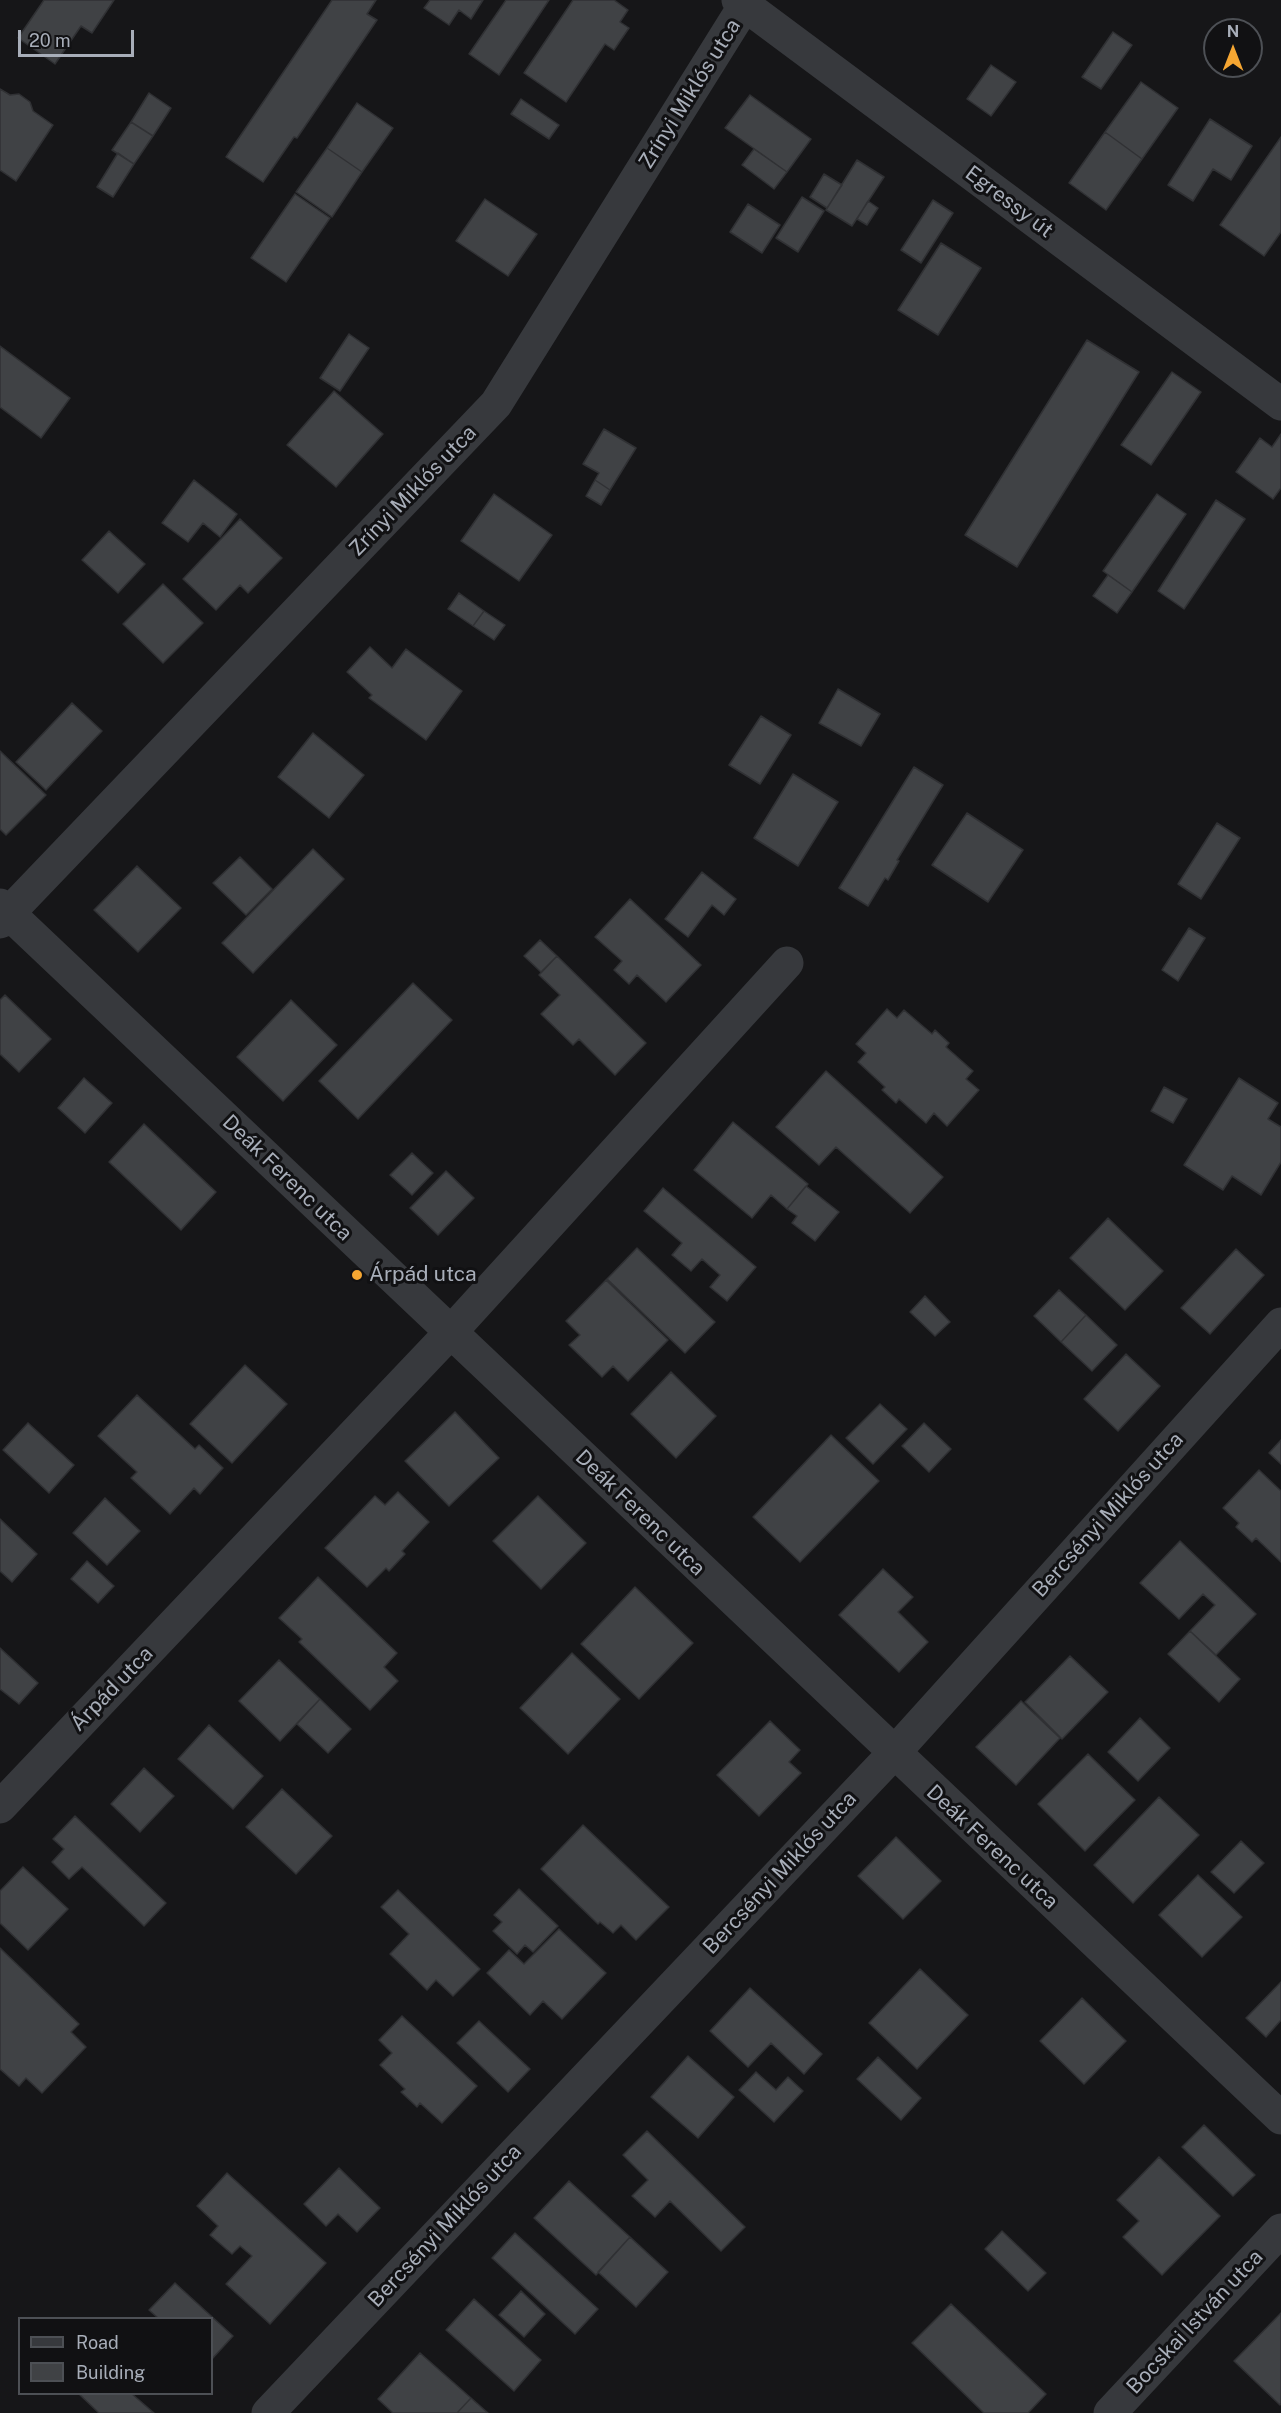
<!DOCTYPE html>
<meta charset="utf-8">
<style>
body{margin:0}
#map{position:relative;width:1281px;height:2413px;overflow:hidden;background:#161618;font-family:"Public Sans",sans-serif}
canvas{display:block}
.legend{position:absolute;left:18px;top:2317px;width:195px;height:78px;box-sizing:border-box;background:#111113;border:2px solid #4d5055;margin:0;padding:8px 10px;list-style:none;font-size:18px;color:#a8aeb9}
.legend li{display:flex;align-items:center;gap:12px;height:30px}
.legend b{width:30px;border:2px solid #4d5055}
.north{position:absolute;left:1203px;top:18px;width:60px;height:60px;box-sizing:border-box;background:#111113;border:2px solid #4d5055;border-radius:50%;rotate:0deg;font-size:16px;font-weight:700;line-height:24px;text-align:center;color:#a8aeb9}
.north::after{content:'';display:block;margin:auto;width:21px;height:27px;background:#f5a632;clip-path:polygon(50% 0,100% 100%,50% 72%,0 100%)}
.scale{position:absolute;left:18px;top:30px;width:116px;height:27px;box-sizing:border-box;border:3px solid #a8aeb9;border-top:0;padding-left:8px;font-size:18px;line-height:21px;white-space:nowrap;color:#a8aeb9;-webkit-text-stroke:4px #111113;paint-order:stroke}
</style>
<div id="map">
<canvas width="1281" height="2413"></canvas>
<ul class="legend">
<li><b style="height:8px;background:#37393d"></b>Road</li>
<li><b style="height:16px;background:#404245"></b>Building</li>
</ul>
<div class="north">N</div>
<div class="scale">20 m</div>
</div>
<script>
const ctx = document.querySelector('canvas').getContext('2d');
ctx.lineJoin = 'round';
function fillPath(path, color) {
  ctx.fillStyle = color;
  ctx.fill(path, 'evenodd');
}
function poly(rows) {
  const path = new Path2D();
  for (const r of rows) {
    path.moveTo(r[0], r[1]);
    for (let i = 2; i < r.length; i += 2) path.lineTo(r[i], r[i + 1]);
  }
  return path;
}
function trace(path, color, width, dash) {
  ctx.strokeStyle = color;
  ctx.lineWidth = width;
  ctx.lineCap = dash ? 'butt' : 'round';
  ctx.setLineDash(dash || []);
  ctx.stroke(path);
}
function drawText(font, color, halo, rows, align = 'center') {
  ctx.font = font + ' "Public Sans",sans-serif';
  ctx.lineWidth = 6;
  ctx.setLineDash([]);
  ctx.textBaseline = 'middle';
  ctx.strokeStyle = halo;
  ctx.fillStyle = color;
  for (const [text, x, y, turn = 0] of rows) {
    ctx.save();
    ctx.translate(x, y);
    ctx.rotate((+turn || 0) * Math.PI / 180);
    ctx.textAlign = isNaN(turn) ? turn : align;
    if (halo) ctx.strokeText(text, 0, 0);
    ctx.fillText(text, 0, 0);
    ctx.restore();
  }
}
const building = poly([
 [44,0,114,0,92,33,81,26,55,64,18,38,44,0],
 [332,0,376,0,367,14,377,20,297,138,294,137,263,182,226,157,332,0],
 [430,0,483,0,471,19,459,10,449,25,424,8,430,0],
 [506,0,549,0,499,75,469,54,506,0],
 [573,0,614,0,628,10,620,22,629,28,614,50,605,44,566,102,524,73,573,0],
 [1113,32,1132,45,1101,89,1082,77,1113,32],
 [991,65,1016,82,991,116,967,99,991,65],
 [1141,82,1178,108,1142,159,1105,132,1141,82],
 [0,89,10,95,19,94,30,102,33,111,53,125,16,181,0,170,0,89],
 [149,93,171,108,153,136,131,122,149,93],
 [750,95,811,139,787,172,725,128,750,95],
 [521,99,559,125,549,139,511,114,521,99],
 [357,103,393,128,362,172,327,148,357,103],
 [1210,119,1252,146,1231,180,1213,169,1193,201,1168,185,1210,119],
 [131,122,153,136,134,164,112,150,131,122],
 [1105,132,1142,159,1106,210,1069,183,1105,132],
 [1281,137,1281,232,1264,256,1220,225,1281,137],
 [327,148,362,172,332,217,296,192,327,148],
 [754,149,787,172,774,189,742,165,754,149],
 [118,153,134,164,113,197,97,187,118,153],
 [857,160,884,177,852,226,826,210,857,160],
 [824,174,842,185,827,208,810,197,824,174],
 [295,194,330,218,286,282,251,258,295,194],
 [802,197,824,211,798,252,776,238,802,197],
 [485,199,537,234,508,276,456,241,485,199],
 [933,200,953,213,921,263,901,250,933,200],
 [868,201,878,208,867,225,857,219,868,201],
 [748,204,780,225,762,253,730,232,748,204],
 [941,243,981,268,938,335,898,310,941,243],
 [349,334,369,348,340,391,320,378,349,334],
 [1087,340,1139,372,1017,567,965,535,1087,340],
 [0,346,70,398,41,438,0,407,0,346],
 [1172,372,1201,392,1151,465,1121,445,1172,372],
 [334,391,383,434,336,487,287,445,334,391],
 [604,429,636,448,610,490,595,480,599,473,583,464,604,429],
 [1281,434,1281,488,1273,499,1236,472,1260,438,1272,447,1281,434],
 [194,480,237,514,220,537,203,523,188,542,162,523,194,480],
 [595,480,610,490,601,505,586,496,595,480],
 [494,494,552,535,519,581,461,541,494,494],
 [1157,494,1186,514,1132,592,1103,571,1157,494],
 [1216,500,1245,519,1184,609,1158,591,1216,500],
 [240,519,282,558,248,593,240,585,216,610,183,579,240,519],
 [109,531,145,564,118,593,82,560,109,531],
 [1108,575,1132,592,1117,613,1093,596,1108,575],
 [163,584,203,623,163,663,123,624,163,584],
 [459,593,484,611,473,626,448,609,459,593],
 [484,611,505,625,494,640,473,626,484,611],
 [370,647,392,668,406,649,462,691,426,740,369,698,372,695,347,672,370,647],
 [838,689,880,714,861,746,819,723,838,689],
 [72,703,102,731,46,790,16,762,72,703],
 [761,716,791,735,760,784,729,765,761,716],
 [313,733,364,775,329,818,278,777,313,733],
 [0,751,46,795,6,835,0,829,0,751],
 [914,767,943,785,897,860,899,861,888,880,885,878,868,906,839,888,914,767],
 [793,774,838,802,798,866,754,838,793,774],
 [967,813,1023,850,988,902,932,865,967,813],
 [1217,823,1240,838,1201,899,1178,884,1217,823],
 [313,849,344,879,253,973,222,943,313,849],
 [240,857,272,889,246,915,213,883,240,857],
 [137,866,181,908,138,952,94,910,137,866],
 [702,872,736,899,724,915,712,905,688,937,665,919,702,872],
 [630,899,701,965,666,1002,637,975,629,984,614,970,622,961,595,937,630,899],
 [1189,928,1205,938,1178,981,1162,970,1189,928],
 [540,940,557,956,541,972,524,956,540,940],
 [557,956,646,1043,615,1075,579,1039,573,1045,541,1014,560,995,539,975,557,956],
 [413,983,452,1020,358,1119,319,1081,413,983],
 [5,995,51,1039,19,1072,0,1054,0,1000,5,995],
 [291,1000,337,1045,283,1101,237,1057,291,1000],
 [887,1009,897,1018,904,1010,932,1034,935,1030,949,1043,946,1047,973,1071,966,1079,979,1090,947,1126,934,1113,926,1123,899,1099,896,1103,882,1090,885,1087,858,1062,866,1053,856,1044,887,1009],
 [826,1071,943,1177,910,1213,836,1147,819,1165,776,1127,826,1071],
 [84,1078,112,1103,85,1133,58,1108,84,1078],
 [1239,1078,1278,1103,1268,1119,1281,1127,1281,1162,1261,1195,1232,1176,1223,1190,1184,1165,1239,1078],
 [1164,1087,1187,1099,1173,1123,1151,1111,1164,1087],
 [733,1122,808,1184,787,1209,771,1195,752,1218,694,1170,733,1122],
 [144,1124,216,1192,181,1230,109,1162,144,1124],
 [412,1153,433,1173,412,1195,390,1175,412,1153],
 [446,1171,474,1198,438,1235,410,1208,446,1171],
 [806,1186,839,1212,815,1241,792,1223,797,1216,787,1209,806,1186],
 [663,1188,756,1267,727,1301,710,1287,720,1275,702,1259,691,1271,672,1255,682,1243,644,1211,663,1188],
 [1108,1218,1163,1271,1125,1310,1070,1258,1108,1218],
 [637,1248,715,1322,685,1353,607,1279,637,1248],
 [1236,1249,1264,1275,1210,1334,1181,1308,1236,1249],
 [606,1280,668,1340,628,1381,613,1366,602,1377,569,1345,580,1335,566,1321,606,1280],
 [1059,1290,1086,1315,1061,1342,1034,1316,1059,1290],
 [925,1296,950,1322,935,1336,910,1312,925,1296],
 [1086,1315,1117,1345,1092,1371,1061,1342,1086,1315],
 [1126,1354,1160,1386,1118,1431,1084,1399,1126,1354],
 [245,1365,287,1404,232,1463,190,1424,245,1365],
 [671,1372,716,1416,676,1458,631,1414,671,1372],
 [137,1395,195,1449,199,1445,223,1468,200,1494,194,1488,170,1514,131,1478,137,1472,98,1436,137,1395],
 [880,1404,907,1429,873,1464,846,1438,880,1404],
 [455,1412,499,1458,449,1506,405,1461,455,1412],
 [28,1423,74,1465,49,1493,3,1450,28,1423],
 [924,1423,951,1449,929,1472,902,1446,924,1423],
 [831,1435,879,1481,800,1562,753,1517,831,1435],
 [1281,1440,1281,1464,1269,1453,1281,1440],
 [1259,1470,1281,1491,1281,1562,1256,1538,1252,1542,1236,1527,1239,1523,1223,1508,1259,1470],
 [398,1492,429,1522,402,1551,405,1554,389,1571,386,1568,367,1587,325,1548,375,1496,385,1505,398,1492],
 [538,1496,586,1543,541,1589,493,1541,538,1496],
 [105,1498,140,1531,107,1565,73,1533,105,1498],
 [0,1519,37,1554,12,1582,0,1571,0,1519],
 [1180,1541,1256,1614,1216,1655,1190,1631,1215,1605,1203,1594,1179,1619,1140,1583,1180,1541],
 [87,1561,114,1586,98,1603,71,1579,87,1561],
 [883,1569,913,1597,898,1612,928,1642,899,1672,839,1615,883,1569],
 [318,1577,397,1653,384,1667,398,1681,370,1710,299,1642,302,1639,279,1618,318,1577],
 [635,1587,693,1643,639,1699,581,1644,635,1587],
 [1190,1631,1240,1679,1219,1702,1168,1654,1190,1631],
 [0,1648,38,1683,19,1704,0,1689,0,1648],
 [572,1653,620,1699,568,1754,520,1708,572,1653],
 [1070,1656,1108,1692,1062,1739,1025,1702,1070,1656],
 [279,1660,320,1699,280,1741,239,1701,279,1660],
 [320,1699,351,1729,328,1753,297,1724,320,1699],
 [1021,1701,1060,1738,1016,1785,976,1747,1021,1701],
 [1140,1718,1170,1748,1138,1781,1108,1752,1140,1718],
 [770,1721,800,1750,789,1762,801,1773,759,1816,717,1775,770,1721],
 [209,1725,263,1776,233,1809,178,1759,209,1725],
 [1088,1754,1135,1800,1085,1851,1038,1804,1088,1754],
 [144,1768,174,1796,140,1832,111,1804,144,1768],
 [282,1789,332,1836,296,1874,246,1827,282,1789],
 [1159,1797,1199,1835,1133,1903,1094,1865,1159,1797],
 [75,1816,166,1903,144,1926,82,1867,69,1879,52,1862,64,1849,53,1839,75,1816],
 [583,1825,669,1907,636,1940,621,1925,613,1933,600,1922,598,1924,541,1869,583,1825],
 [896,1837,941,1881,903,1919,858,1876,896,1837],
 [1241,1841,1264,1863,1234,1893,1211,1872,1241,1841],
 [23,1867,68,1909,28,1950,0,1923,0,1891,23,1867],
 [1198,1875,1242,1917,1202,1957,1159,1915,1198,1875],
 [519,1889,558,1926,533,1952,525,1945,517,1954,493,1931,502,1922,494,1915,519,1889],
 [398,1890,480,1969,453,1996,436,1980,427,1990,390,1954,409,1934,381,1907,398,1890],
 [559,1929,606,1973,562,2019,543,2001,530,2015,487,1973,509,1950,524,1964,559,1929],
 [0,1948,79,2024,71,2032,86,2047,42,2093,26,2078,19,2086,0,2069,0,1948],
 [920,1969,968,2015,917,2069,869,2023,920,1969],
 [1281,1982,1281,2020,1266,2037,1246,2018,1281,1982],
 [750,1988,822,2054,804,2074,771,2043,748,2067,710,2031,750,1988],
 [1082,1998,1126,2041,1084,2084,1040,2041,1082,1998],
 [402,2016,477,2086,442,2123,420,2103,417,2107,401,2092,405,2089,380,2065,392,2053,379,2040,402,2016],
 [479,2021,530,2069,508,2092,457,2043,479,2021],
 [688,2056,734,2097,698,2138,651,2097,688,2056],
 [878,2057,921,2098,901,2120,857,2079,878,2057],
 [756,2072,776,2090,788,2077,803,2091,774,2122,739,2090,756,2072],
 [1204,2125,1255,2175,1233,2196,1182,2147,1204,2125],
 [647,2131,745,2227,721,2251,670,2201,655,2217,632,2196,648,2180,623,2155,647,2131],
 [1159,2157,1220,2216,1162,2275,1123,2237,1139,2221,1117,2200,1159,2157],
 [339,2168,380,2208,357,2232,338,2214,326,2226,304,2204,339,2168],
 [227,2173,326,2263,270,2324,226,2284,252,2256,240,2246,232,2254,210,2235,218,2226,197,2206,227,2173],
 [569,2181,630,2237,596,2275,534,2218,569,2181],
 [1002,2231,1046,2273,1028,2291,985,2249,1002,2231],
 [515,2233,598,2309,575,2334,492,2258,515,2233],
 [630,2237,668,2272,636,2307,598,2272,630,2237],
 [175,2283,233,2336,212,2359,212,2318,158,2318,149,2310,175,2283],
 [521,2291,545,2314,524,2337,499,2315,521,2291],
 [474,2299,541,2360,514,2391,446,2330,474,2299],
 [951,2304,1046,2394,1028,2413,984,2413,912,2343,951,2304],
 [1281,2313,1281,2403,1280,2405,1234,2361,1281,2313],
 [420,2353,471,2398,457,2413,393,2413,378,2399,420,2353],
 [79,2394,132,2394,154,2413,99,2413,79,2394],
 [471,2398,488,2413,457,2413,471,2398]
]);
fillPath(building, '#404245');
trace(building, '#303134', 1.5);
trace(poly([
 [738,0,1281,404],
 [0,905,1281,2118],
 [0,922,496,404,748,0],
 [0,1807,450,1333,787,963],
 [268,2413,893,1754,1281,1324],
 [1110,2413,1281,2230]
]), '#37393d', 33);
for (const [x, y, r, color] of [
 [357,1275,6,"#f5a632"]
]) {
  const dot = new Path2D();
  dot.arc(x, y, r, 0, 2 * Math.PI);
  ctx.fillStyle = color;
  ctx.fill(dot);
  trace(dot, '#111113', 2);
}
drawText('21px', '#a8aeb9', '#111113', [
 ["Zrínyi Miklós utca",690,94,-58],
 ["Egressy út",1009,202,37],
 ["Zrínyi Miklós utca",413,491,-46],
 ["Deák Ferenc utca",287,1178,44],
 ["Deák Ferenc utca",640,1513,44],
 ["Bercsényi Miklós utca",1108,1515,-48],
 ["Árpád utca",112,1689,-46],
 ["Deák Ferenc utca",992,1847,43],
 ["Bercsényi Miklós utca",780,1873,-47],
 ["Bercsényi Miklós utca",445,2226,-47],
 ["Bocskai István utca",1195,2322,-47]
]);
drawText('21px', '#a8aeb9', '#111113', [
 ["Árpád utca",369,1275]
], 'left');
</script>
